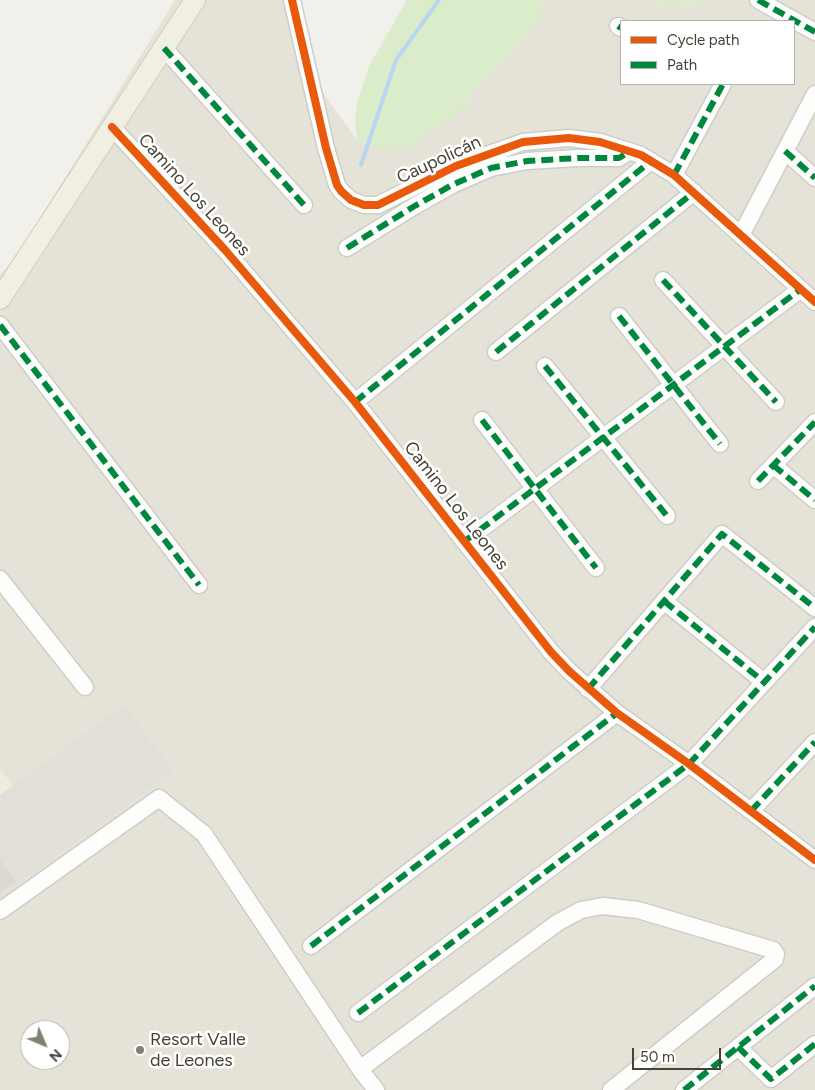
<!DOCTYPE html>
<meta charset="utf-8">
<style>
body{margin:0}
#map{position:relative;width:815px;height:1090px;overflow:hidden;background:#f1f0ea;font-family:Figtree,sans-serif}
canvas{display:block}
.legend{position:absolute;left:620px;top:20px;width:175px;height:65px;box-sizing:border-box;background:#fff;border:1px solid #b5b3af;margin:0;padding:6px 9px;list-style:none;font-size:15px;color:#474236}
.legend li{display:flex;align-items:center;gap:10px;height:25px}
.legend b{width:25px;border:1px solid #b5b3af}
.north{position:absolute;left:20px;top:1020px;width:50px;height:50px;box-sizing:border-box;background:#fff;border:1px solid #b5b3af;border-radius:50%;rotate:135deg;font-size:14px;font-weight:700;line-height:20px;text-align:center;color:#474236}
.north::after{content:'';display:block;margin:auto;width:18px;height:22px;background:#827f75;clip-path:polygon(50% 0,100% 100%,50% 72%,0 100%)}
.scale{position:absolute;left:632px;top:1048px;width:89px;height:22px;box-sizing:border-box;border:2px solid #474236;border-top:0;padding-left:6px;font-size:15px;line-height:18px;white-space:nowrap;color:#474236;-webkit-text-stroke:4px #fff;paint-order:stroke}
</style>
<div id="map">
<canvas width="815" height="1090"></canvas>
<ul class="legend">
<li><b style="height:6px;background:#e8590c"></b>Cycle path</li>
<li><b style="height:6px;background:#00873e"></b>Path</li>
</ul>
<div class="north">N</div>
<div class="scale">50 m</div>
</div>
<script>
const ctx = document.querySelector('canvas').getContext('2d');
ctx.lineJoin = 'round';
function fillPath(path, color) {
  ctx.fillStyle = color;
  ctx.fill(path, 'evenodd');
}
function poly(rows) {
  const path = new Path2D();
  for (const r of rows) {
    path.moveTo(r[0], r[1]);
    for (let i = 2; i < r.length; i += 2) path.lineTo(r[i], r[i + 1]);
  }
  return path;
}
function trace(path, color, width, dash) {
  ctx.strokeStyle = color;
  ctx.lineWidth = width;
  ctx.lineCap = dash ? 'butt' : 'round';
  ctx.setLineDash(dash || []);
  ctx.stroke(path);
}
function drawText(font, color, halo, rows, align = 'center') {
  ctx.font = font + ' Figtree,sans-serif';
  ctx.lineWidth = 5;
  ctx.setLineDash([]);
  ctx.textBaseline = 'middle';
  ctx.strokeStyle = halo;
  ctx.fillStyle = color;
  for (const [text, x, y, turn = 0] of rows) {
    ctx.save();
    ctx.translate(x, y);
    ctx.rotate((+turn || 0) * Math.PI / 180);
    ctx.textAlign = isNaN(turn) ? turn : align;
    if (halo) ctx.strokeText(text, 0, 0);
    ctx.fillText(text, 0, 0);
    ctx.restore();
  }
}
fillPath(poly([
 [175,0,299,0,323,93,357,140,409,146,466,104,475,89,514,50,526,36,538,19,543,0,648,0,665,6,683,6,704,0,815,0,815,1090,0,1090,0,275,16,257],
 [621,21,794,21,794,84,621,84],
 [30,1030,60,1030,60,1060,30,1060]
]), '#e5e2d7');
fillPath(poly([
 [124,705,173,771,0,897,0,795]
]), '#e1dfd8');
fillPath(poly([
 [0,769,13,785,0,795]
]), '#efecdc');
fillPath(poly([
 [407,0,543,0,538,19,526,36,514,50,475,89,466,104,453,117,409,146,391,150,374,148,357,140,355,121,357,102,369,66],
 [648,0,704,0,683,6,665,6]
]), '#dbecca');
trace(poly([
 [361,165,396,60,439,0]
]), '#bad5ef', 4);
fillPath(poly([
 [0,860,16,881,0,893]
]), '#dbd9d3');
const minor = poly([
 [292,0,326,148,337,185,341,191,351,200,364,205,378,205,456,166,523,142,569,138,600,142,641,155,674,175,815,302],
 [758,0,815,32],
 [618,26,621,28],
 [164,48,304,205],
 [112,127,226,251,355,402,551,652,569,671,617,713,689,764,815,860],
 [785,151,815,178],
 [674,175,723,84],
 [741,235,815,94],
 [347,248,413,207,452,185,491,168,527,161,578,158,619,158,630,151],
 [663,280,776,402],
 [619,316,720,444],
 [0,325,199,585],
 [496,352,694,192],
 [545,366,667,516],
 [355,402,651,161],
 [482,420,596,568],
 [773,465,815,500],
 [758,481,815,422],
 [465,541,801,289],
 [0,579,85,687],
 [664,601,764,682],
 [588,689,722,534,815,608],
 [751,811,815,742],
 [0,911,159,798,204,834,360,1069,376,1090],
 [311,946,617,713],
 [358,1013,689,764,815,627],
 [738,1047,771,1079,815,1044],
 [360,1069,557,923,581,910,603,906,638,910,773,950,776,954,775,959,611,1090],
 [684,1090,815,986]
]);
const major = poly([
 [0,299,195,0]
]);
trace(minor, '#cfcdc8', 19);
trace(major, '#d3ceb7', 22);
trace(minor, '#fdfdfc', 16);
trace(major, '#f1efe4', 20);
trace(poly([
 [758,0,815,32],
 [618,26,621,28],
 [164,48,304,205],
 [785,151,815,178],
 [674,175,723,84],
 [347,248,413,207,452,185,491,168,527,161,578,158,619,158,630,151],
 [663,280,776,402],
 [619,316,720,444],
 [0,325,199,585],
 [496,352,694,192],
 [545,366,667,516],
 [355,402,651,161],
 [482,420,596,568],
 [773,465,815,500],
 [758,481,815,422],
 [465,541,801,289],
 [664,601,764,682],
 [588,689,722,534,815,608],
 [751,811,815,742],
 [311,946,617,713],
 [358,1013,689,764,815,627],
 [738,1047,771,1079,815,1044],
 [684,1090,815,986]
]), '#00873e', 6, [12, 6]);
trace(poly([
 [292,0,326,148,337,185,341,191,351,200,364,205,378,205,456,166,523,142,569,138,600,142,641,155,674,175,815,302],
 [112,127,226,251,355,402,551,652,569,671,617,713,689,764,815,860]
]), '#e8590c', 8);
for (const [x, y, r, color] of [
 [140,1050,5,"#827f75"]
]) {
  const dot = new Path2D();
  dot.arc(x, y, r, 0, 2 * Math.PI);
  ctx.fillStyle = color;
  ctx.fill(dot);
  trace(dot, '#fff', 2);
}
drawText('18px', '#474236', '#fff', [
 ["Caupolicán",439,160,-25],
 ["Camino Los Leones",194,195,48],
 ["Camino Los Leones",456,506,52]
]);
drawText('18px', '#474236', '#fff', [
 ["Resort Valle",150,1040],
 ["de Leones",150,1061]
], 'left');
</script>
